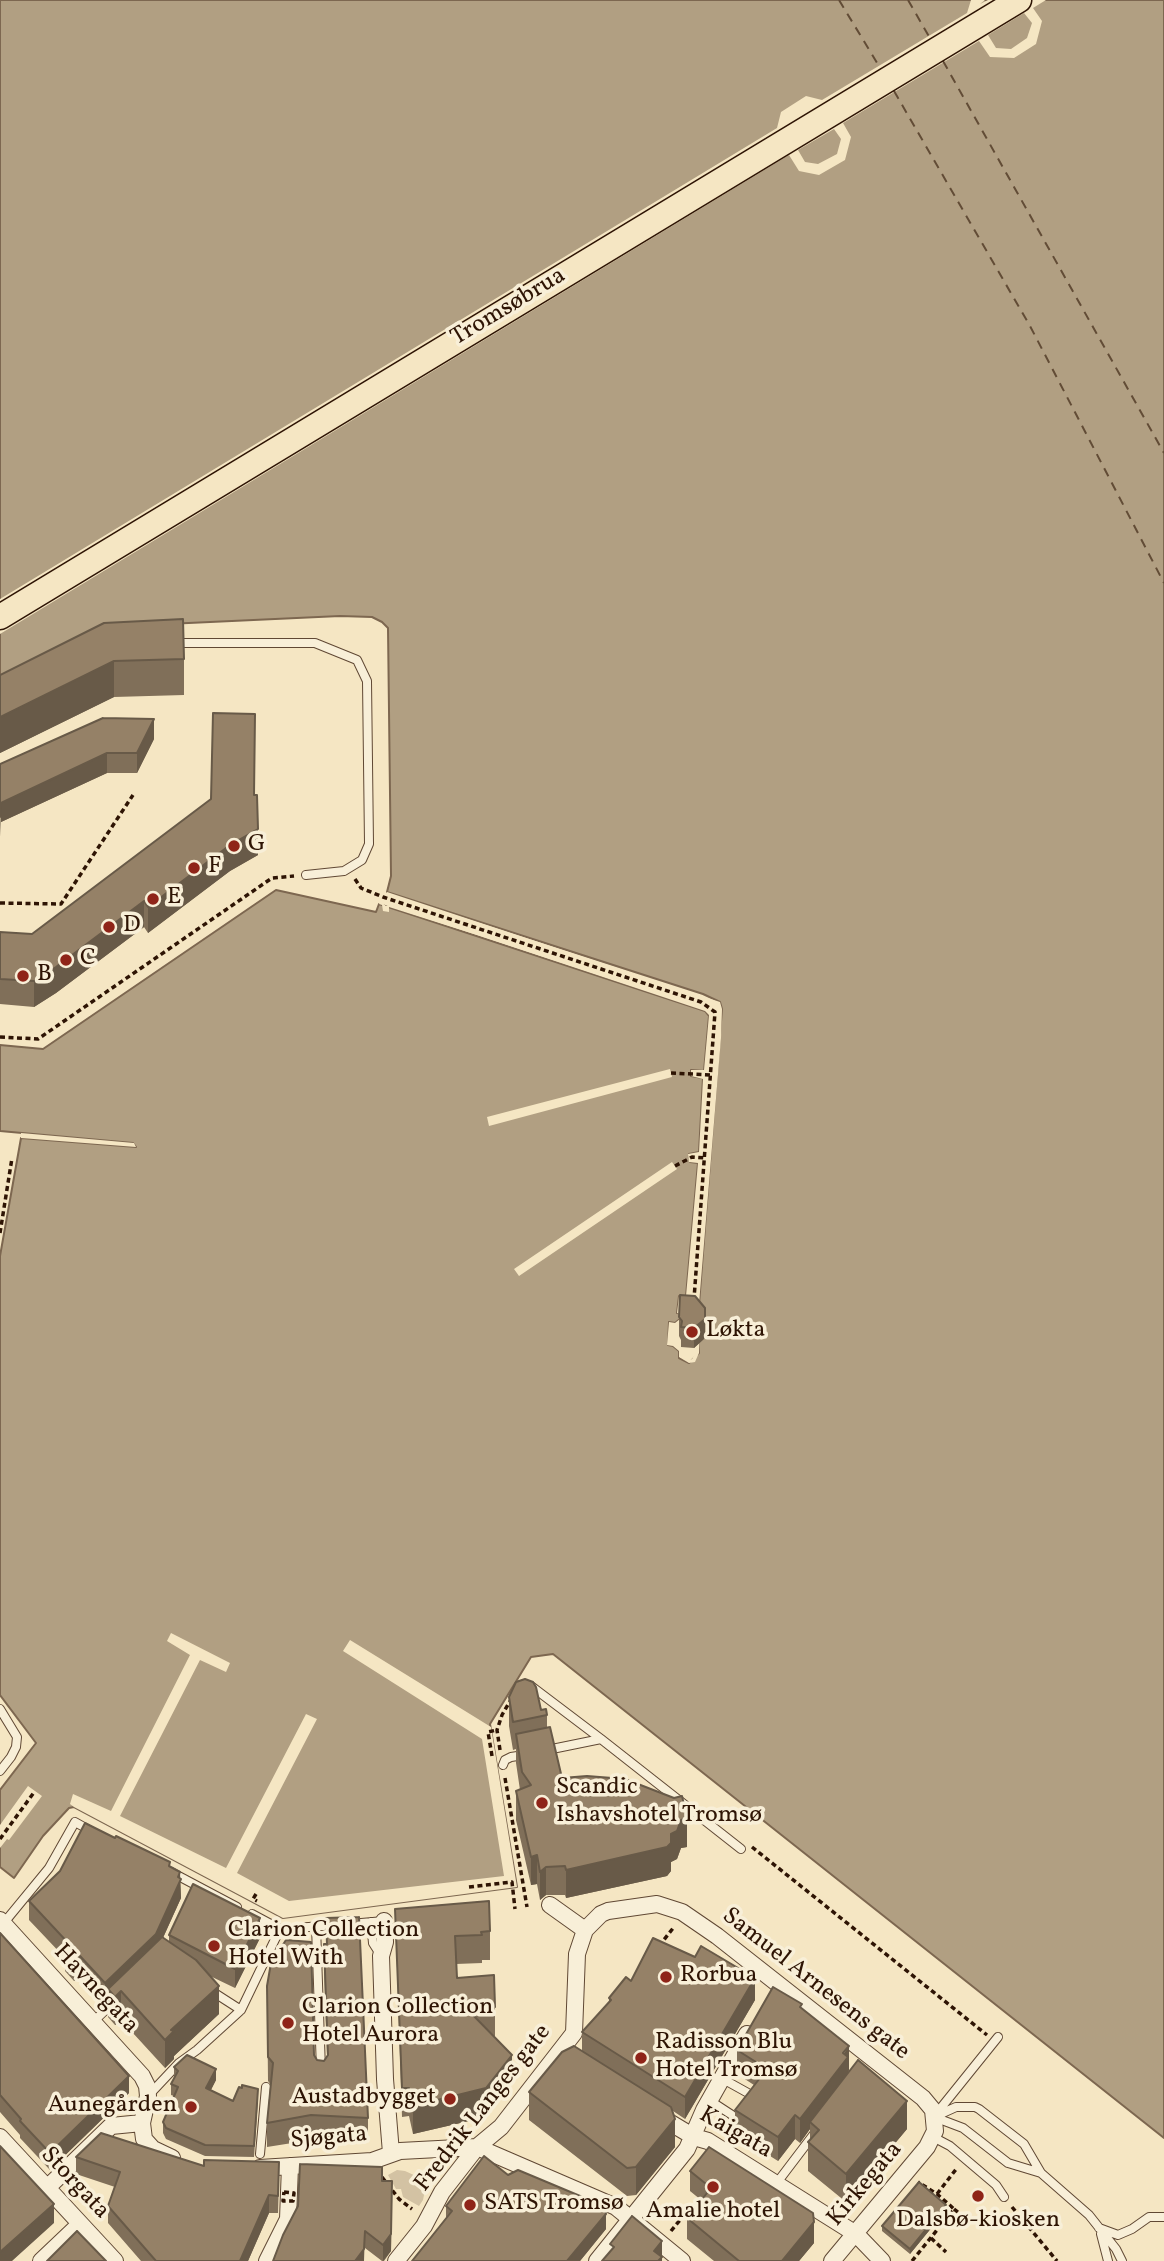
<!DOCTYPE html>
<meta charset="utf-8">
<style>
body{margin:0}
canvas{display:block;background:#f5e6c3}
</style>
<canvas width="1164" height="2261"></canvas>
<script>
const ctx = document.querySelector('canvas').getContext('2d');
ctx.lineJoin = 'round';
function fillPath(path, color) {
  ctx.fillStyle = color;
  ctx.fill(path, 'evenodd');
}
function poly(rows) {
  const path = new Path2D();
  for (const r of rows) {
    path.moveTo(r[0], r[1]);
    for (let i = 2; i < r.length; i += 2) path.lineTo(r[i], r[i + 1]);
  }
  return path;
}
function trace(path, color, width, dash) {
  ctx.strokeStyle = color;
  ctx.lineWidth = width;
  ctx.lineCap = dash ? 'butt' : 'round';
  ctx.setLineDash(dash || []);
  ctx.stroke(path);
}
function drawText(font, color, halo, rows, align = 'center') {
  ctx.font = font + ' Vollkorn,serif';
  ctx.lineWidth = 7;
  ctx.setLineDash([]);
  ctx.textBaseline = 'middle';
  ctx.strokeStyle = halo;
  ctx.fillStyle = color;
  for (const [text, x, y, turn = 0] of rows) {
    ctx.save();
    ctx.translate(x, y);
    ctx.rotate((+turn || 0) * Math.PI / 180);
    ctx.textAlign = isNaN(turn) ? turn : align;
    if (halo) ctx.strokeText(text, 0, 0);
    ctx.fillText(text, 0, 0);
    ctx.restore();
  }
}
fillPath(poly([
 [397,2170,405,2171,416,2176,422,2182,425,2190,423,2200,419,2206,403,2197,401,2189,396,2189,388,2175]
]), '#d3c2a3');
const water = poly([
 [0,0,1164,0,1164,2138,553,1654,531,1657,490,1724,517,1887,283,1918,74,1807,69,1808,43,1836,14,1878,0,1867,0,1790,36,1743,0,1695,0,1256,21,1138,136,1147,133,1143,0,1131,0,1045,43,1049,276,890,376,912,379,904,705,1011,709,1016,704,1071,691,1070,691,1076,703,1078,699,1152,689,1154,690,1162,698,1163,686,1296,679,1296,677,1313,686,1314,675,1323,669,1322,668,1345,673,1346,679,1351,679,1358,689,1363,699,1353,699,1304,722,1009,720,1002,703,994,387,892,391,876,388,628,382,622,372,617,340,616,167,624,0,684,0,0]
]);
fillPath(water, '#b19f82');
trace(water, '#7d6750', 2);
fillPath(poly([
 [971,0,985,0,980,4,988,0,1046,0,1033,8,1042,21,1036,44,1014,58,990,57,979,41,843,123,851,137,845,160,819,175,799,171,789,155,0,634,0,599,777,128,781,112,806,96,822,100,967,13],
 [1024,13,1032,23,1027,38,1011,49,996,48,988,35],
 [834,129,841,139,837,154,818,164,805,162,798,150],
 [387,892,720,1002,722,1009,721,1038,699,1304,701,1307,699,1353,695,1362,689,1363,679,1357,679,1351,673,1346,667,1345,669,1322,675,1323,685,1315,677,1313,679,1296,686,1296,698,1163,689,1162,688,1154,699,1152,703,1079,691,1076,691,1070,704,1070,709,1015,705,1011,477,935,389,907,389,912,383,911,382,905,379,904,380,901,386,906,390,904,478,932,706,1008,711,1014,707,1071,705,1074,700,1074,707,1078,702,1153,692,1157,702,1163,688,1317,677,1326,672,1326,671,1342,676,1343,682,1350,682,1356,689,1360,692,1359,696,1352,698,1308,696,1304,718,1038,717,1004,385,895],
 [670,1069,672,1077,489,1126,487,1117],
 [21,1133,134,1143,136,1147,21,1138],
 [672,1162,677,1169,519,1276,514,1269],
 [171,1633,230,1663,226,1672,200,1660,120,1816,226,1868,306,1714,317,1719,237,1873,289,1901,504,1876,482,1739,343,1651,350,1640,491,1727,517,1887,283,1918,74,1807,70,1804,73,1794,111,1811,190,1655,167,1641],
 [28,1786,42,1796,9,1840,7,1839,0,1848,0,1825]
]), '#f5e6c3');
trace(poly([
 [839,0,882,71],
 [908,0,931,40],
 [943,61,1164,453],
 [894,91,1030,326,1164,583]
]), '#624c36', 2, [9, 7]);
const lane = poly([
 [173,643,315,643,357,660,367,681,369,844,362,860,344,871,306,875],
 [531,1686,601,1739],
 [0,1709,17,1737,16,1747,11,1757,0,1771],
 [547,1750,601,1739,741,1849],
 [503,1765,505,1760,511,1757,524,1755],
 [171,1872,237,1907],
 [252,1914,280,1929],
 [371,1922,373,1943,380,1954],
 [3,1924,49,1868,75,1822,91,1831],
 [350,1924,384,1921],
 [316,1926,321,2070],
 [280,1929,337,1925],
 [213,1992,241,2010],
 [93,2022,114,2002],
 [721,2078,748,2093],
 [148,2096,179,2063,197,2050,241,2010,280,1929],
 [709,2100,732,2115],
 [936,2114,998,2037],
 [934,2117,956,2107,975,2107,979,2109,1024,2144,1041,2173,1089,2215,1116,2249,1122,2261],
 [934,2117,963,2128,1008,2163,1041,2173],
 [933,2137,950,2146,996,2185,1004,2197],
 [260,2154,266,2087],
 [776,2184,817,2130],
 [1099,2228,1118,2235,1132,2229,1149,2217,1164,2217],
 [1101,2234,1108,2261]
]);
const street = poly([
 [550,1905,585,1930],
 [0,1920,142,2076,147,2086,148,2096,142,2123,144,2139,153,2149,172,2158],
 [384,1921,385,1942,381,1956,385,2079,391,2153],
 [659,2116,694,2137,708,2141,856,2234,882,2261],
 [0,2137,115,2261],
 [260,2168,372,2161,400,2151,477,2147,616,2207,682,2261],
 [47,2188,111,2126,142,2123],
 [41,2261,80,2224],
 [267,2261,288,2219,290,2166],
 [396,2261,424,2226,442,2192,477,2147,501,2127,574,2033,577,1954,585,1930,601,1914,608,1911,657,1904,682,1912,717,1936,923,2098,933,2110,935,2131,927,2147,832,2261],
 [597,2261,687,2149,704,2110,747,2034]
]);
const primary = poly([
 [0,617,1019,0]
]);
trace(lane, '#604834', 10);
trace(street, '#604834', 18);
trace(primary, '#2e1404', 27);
trace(poly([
 [355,879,361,888,383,897,701,1002,715,1012,694,1299],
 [0,903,61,904,133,795],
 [0,1037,38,1039,272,878,294,876],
 [671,1073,711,1075],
 [675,1166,692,1157,705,1158],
 [0,1233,12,1158],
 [500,1750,497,1730,502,1715,510,1701],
 [492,1756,488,1732,497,1730],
 [505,1778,527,1907],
 [0,1839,35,1791],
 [752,1847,987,2035],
 [469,1887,512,1882,515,1909],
 [256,1894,253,1899,257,1901],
 [659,1946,674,1927],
 [382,2177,399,2199,412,2209],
 [937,2194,957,2168],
 [673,2207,684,2215],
 [1012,2207,1057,2261],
 [954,2209,972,2224],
 [671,2231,684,2215,697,2207],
 [931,2238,946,2252],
 [912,2261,954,2209,937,2194,918,2182]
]), '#2e1404', 3.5, [5, 3.5]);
trace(lane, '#f8efd8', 8);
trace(street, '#f8efd8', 16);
trace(primary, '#f5e6c3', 24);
trace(poly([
 [284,2192,294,2193,293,2201,283,2201,284,2192]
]), '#2e1404', 3.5, [5, 3.5]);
fillPath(poly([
 [104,623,184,659,184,695,114,697,0,753,0,675],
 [154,739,137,773,107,773,1,822,0,764],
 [254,795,258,855,230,871,148,933,144,927,56,993,34,1007,0,1004,0,932,32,934],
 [679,1317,705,1327,705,1338,694,1348,681,1347,681,1340,679,1336],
 [509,1697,541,1710,547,1715,547,1728,562,1778,687,1847,681,1848,677,1859,671,1862,671,1871,667,1876,566,1898,565,1895,546,1895,540,1900,537,1884,531,1885,516,1820,516,1791,520,1790,516,1763,516,1749,513,1750,509,1726],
 [170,1867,180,1878,181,1898,163,1938,169,1942,169,1935,260,1938,235,1988,210,1976,219,2014,174,2056,174,2059,165,2068,121,2020,115,2025,108,2017,108,1999,105,2002,80,1975,74,1981,65,1971,65,1958,29,1920,29,1901],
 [395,1909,490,1931,490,1960,482,1960,482,1963,456,1964,457,1978,495,2007,495,2036,494,2036,512,2083,486,2117,413,2134,409,2116,402,2117],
 [326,1918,368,2118,368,2142,311,2140,267,2147,267,2123,271,2085,268,2081,267,1986,317,2060,324,2061,327,2056,324,1968,324,1944,326,1944],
 [0,1933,129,2093,50,2170,20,2138,20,2135,0,2112],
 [631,1981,755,2000,685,2119,673,2111,675,2147,636,2195,627,2196,529,2120,529,2092,582,2051,582,2032,609,2002,609,1998],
 [802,2009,849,2070,848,2074,907,2129,846,2202,808,2171,808,2142,810,2140,810,2129,800,2143,795,2139,778,2161,735,2134,735,2110,754,2085,737,2074,737,2050],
 [174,2067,216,2080,211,2090,233,2101,258,2100,254,2157,205,2156,166,2139,163,2133,163,2122,174,2096,171,2095,171,2084,174,2078],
 [76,2157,204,2166,279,2179,278,2213,269,2213,248,2261,141,2261,108,2223,108,2206,115,2187,76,2174],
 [690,2171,814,2243,799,2261,714,2261,687,2239,687,2218,701,2200,690,2191],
 [508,2175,606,2229,580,2261,412,2261,446,2218,446,2206],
 [382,2181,392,2198,391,2251,384,2261,382,2261,365,2248,273,2261],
 [946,2210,910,2254,882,2231,882,2226]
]), '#806f59');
fillPath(poly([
 [114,661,114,697,0,753,0,717],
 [154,719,154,739,137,773,137,753],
 [107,753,107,773,1,822,0,837,1,803],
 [258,829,258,855,230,871,148,933,148,907,230,845],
 [144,901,144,927,56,993,34,1007,34,981],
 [705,1308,705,1338,694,1348,694,1328],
 [687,1818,687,1847,681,1848,677,1859,671,1862,671,1871,667,1876,566,1898,566,1870,681,1820],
 [537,1855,537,1884,531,1885,531,1857],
 [546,1867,546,1895,540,1900,540,1872],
 [180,1872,181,1898,156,1953,108,1989,108,1999,105,2002,105,1983],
 [260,1918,260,1938,235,1988,235,1969],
 [80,1956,80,1975,74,1981,74,1962],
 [755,1978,755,2000,685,2119,685,2097],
 [219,1986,219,2014,174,2056,174,2059,165,2068,165,2040,171,2030],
 [121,1991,121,2020,115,2025,115,1997],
 [849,2046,849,2070,848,2072,848,2081,810,2122,810,2129,800,2143,800,2119],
 [512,2055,512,2083,486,2117,413,2134,413,2106],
 [216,2069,216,2080,206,2099,206,2088],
 [129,2076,129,2093,50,2170,50,2153],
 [907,2101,907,2129,846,2202,846,2174],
 [795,2115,795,2139,778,2161,778,2137],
 [675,2119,675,2147,636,2195,636,2167],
 [392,2181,391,2251,383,2261,383,2245],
 [269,2195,269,2213,248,2261,240,2261],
 [54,2204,54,2223,12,2261,0,2261,0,2252],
 [946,2205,946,2210,910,2254,910,2249],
 [606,2214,606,2229,580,2261,567,2261],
 [814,2222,814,2243,799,2261,782,2261],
 [365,2231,364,2261,355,2261],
 [662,2241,662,2261,654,2261,654,2251]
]), '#685a48');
const building = poly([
 [183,619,184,659,114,661,0,717,0,675,104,623,183,619],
 [213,713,255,714,254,795,257,795,258,829,230,845,148,907,144,901,56,967,34,981,0,979,0,932,32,934,211,799,213,713],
 [103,718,154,719,137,753,107,753,1,803,0,817,0,764,103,718],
 [680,1295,695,1296,705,1308,705,1319,694,1328,681,1327,682,1321,679,1317,680,1295],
 [525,1679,533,1682,536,1687,541,1710,546,1709,547,1715,513,1722,509,1697,516,1682,525,1679],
 [550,1727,562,1778,587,1776,625,1779,674,1798,682,1796,687,1818,681,1820,677,1831,671,1834,671,1843,667,1847,566,1870,565,1866,546,1867,540,1872,537,1855,531,1857,516,1791,531,1785,522,1772,516,1734,550,1727],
 [85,1823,115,1838,116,1836,170,1862,169,1866,180,1872,178,1877,181,1879,156,1934,105,1983,80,1956,74,1962,65,1952,71,1946,29,1901,60,1871,85,1823],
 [193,1884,260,1918,235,1969,169,1935,193,1884],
 [489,1901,490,1931,481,1932,482,1935,455,1936,457,1978,494,1975,495,2007,467,2009,512,2055,486,2088,413,2106,409,2088,402,2088,395,1909,489,1901],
 [359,1917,368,2118,311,2115,267,2123,273,2063,268,2057,267,1986,271,1963,286,1940,311,1942,314,2055,317,2060,324,2061,328,2055,324,1944,327,1944,326,1918,359,1917],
 [0,1933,129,2076,50,2153,20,2121,21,2119,0,2095,0,1933],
 [162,1937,196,1960,219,1986,171,2030,174,2031,165,2040,121,1991,115,1997,108,1989,162,1937],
 [653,1938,695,1957,701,1946,755,1978,685,2097,582,2032,611,2000,609,1998,626,1977,631,1981,653,1938],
 [773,1987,802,2004,800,2007,849,2046,843,2053,848,2057,800,2119,795,2115,778,2137,735,2110,767,2069,737,2050,773,1987],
 [574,2046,671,2107,675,2119,636,2167,627,2168,529,2092,562,2052,574,2046],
 [187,2055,216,2069,206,2088,233,2101,239,2087,242,2088,242,2085,258,2089,254,2146,205,2145,166,2128,163,2122,178,2087,171,2084,178,2071,174,2067,187,2055],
 [858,2060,907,2101,846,2174,808,2142,819,2130,810,2122,858,2060],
 [101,2133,204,2166,204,2160,279,2162,278,2196,269,2195,240,2261,156,2261,108,2206,120,2172,76,2157,101,2133],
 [0,2146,54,2204,0,2252,0,2146],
 [709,2147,813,2213,814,2222,782,2261,739,2261,687,2218,711,2188,690,2171,709,2147],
 [484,2156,508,2175,518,2170,604,2206,606,2214,567,2261,412,2261,452,2211,446,2206,484,2156],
 [300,2164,382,2167,382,2181,392,2181,391,2234,383,2245,365,2231,364,2249,355,2261,273,2261,283,2235,298,2206,300,2164],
 [919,2182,946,2205,910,2249,882,2226,919,2182],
 [632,2216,662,2241,654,2251,662,2257,658,2261,602,2261,614,2247,610,2244,632,2216],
 [77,2231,106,2261,47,2261,77,2231]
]);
fillPath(building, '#958167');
trace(building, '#685a48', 2);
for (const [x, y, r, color] of [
 [234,846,7,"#8f2418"],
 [194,868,7,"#8f2418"],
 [153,899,7,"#8f2418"],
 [109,927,7,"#8f2418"],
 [66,960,7,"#8f2418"],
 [23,976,7,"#8f2418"],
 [692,1332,7,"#8f2418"],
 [542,1803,7,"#8f2418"],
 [214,1946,7,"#8f2418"],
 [666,1977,7,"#8f2418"],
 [288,2023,7,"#8f2418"],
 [641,2058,7,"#8f2418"],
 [450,2099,7,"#8f2418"],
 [191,2107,7,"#8f2418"],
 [713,2187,7,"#8f2418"],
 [978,2196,7,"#8f2418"],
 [470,2205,7,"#8f2418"]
]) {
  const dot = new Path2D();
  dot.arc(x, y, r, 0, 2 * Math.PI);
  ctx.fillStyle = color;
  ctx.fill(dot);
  trace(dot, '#f8efd8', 2.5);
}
drawText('24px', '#2e1404', '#f8efd8', [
 ["Tromsøbrua",509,308,-31],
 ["Samuel Arnesens gate",815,1985,38],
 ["Havnegata",95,1990,47],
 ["Fredrik Langes gate",484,2109,-52],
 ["Kaigata",735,2134,30],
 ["Sjøgata",329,2139,-5],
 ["Storgata",74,2184,47],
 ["Kirkegata",866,2185,-50]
]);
drawText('24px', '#2e1404', '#f8efd8', [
 ["G",248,846],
 ["F",208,868],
 ["E",167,899],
 ["D",123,927],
 ["C",80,960],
 ["B",37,976],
 ["Løkta",706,1332],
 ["Scandic",556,1789],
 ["Ishavshotel Tromsø",556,1817],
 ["Clarion Collection",228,1932],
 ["Hotel With",228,1960],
 ["Rorbua",680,1977],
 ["Clarion Collection",302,2009],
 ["Hotel Aurora",302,2037],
 ["Radisson Blu",655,2044],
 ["Hotel Tromsø",655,2072],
 ["Austadbygget",436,2099,"right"],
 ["Aunegården",177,2107,"right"],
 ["SATS Tromsø",484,2205],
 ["Amalie hotel",713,2213,"center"],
 ["Dalsbø-kiosken",978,2222,"center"]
], 'left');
</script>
